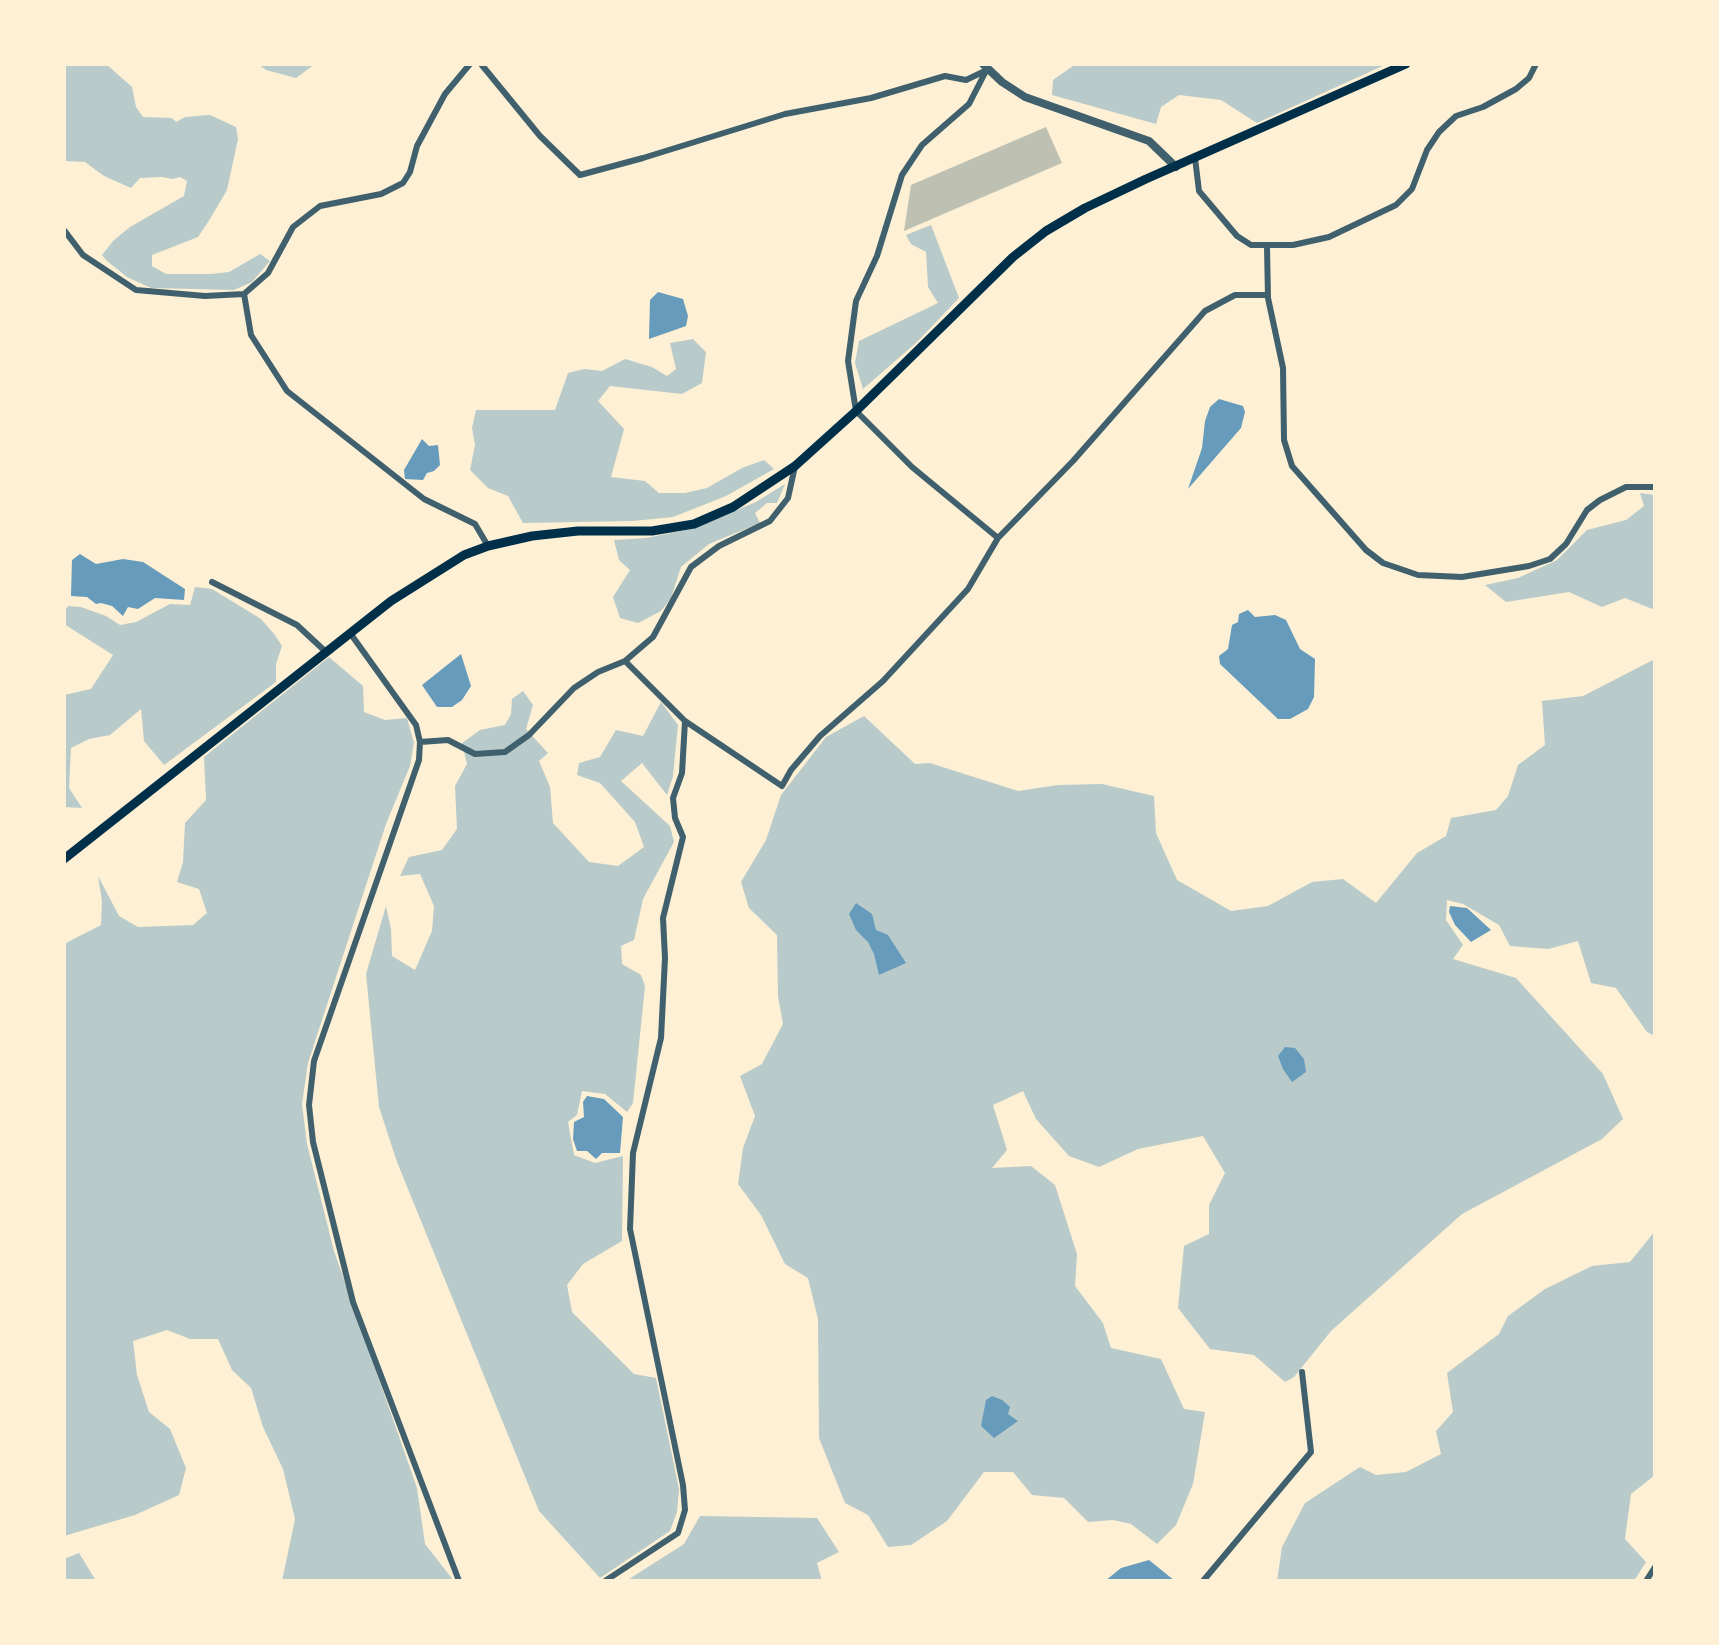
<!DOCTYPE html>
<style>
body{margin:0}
#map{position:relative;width:1719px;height:1645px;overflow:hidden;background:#fdf0d5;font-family:Barlow,sans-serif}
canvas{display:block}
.frame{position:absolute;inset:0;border:66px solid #fdf0d5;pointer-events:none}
</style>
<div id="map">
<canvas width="1719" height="1645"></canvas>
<div class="frame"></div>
</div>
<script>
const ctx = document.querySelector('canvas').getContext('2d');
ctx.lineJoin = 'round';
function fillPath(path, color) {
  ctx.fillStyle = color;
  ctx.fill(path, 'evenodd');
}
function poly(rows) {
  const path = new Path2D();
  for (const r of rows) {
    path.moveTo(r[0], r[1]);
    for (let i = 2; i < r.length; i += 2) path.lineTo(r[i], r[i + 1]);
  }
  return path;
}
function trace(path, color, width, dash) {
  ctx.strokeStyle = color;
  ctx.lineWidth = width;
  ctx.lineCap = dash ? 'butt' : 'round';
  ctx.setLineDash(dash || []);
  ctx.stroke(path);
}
fillPath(poly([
 [64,64,106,64,132,87,136,107,143,117,172,118,176,122,185,117,210,115,236,127,238,139,227,190,210,219,198,237,152,255,152,266,166,274,211,274,229,272,260,254,270,261,252,282,234,290,151,288,127,277,107,261,102,255,113,241,130,227,184,196,187,181,180,177,173,179,162,177,140,178,131,188,104,176,85,162,64,161],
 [258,64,315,64,296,78,266,70],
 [1076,64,1387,64,1257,123,1221,100,1179,95,1161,107,1156,124,1052,95,1053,80],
 [931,225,959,298,917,342,863,389,855,363,859,341,938,303,928,287,926,252,911,244,906,235],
 [693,339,706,352,702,383,682,394,610,386,598,401,624,429,611,477,645,481,659,493,685,493,707,488,742,468,764,460,774,469,726,496,673,517,633,521,523,523,508,496,488,488,470,470,475,445,472,428,476,410,555,410,568,373,584,369,602,371,625,359,652,367,667,376,676,369,670,343],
 [785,484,777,503,767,503,755,513,760,523,709,544,681,567,671,598,661,611,638,623,620,618,613,597,630,570,619,560,614,540,646,538,691,529,756,502],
 [1640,493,1655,495,1655,610,1625,598,1602,607,1569,592,1506,602,1485,585,1518,578,1557,560,1587,530,1626,520,1644,506],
 [195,587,212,589,261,619,275,635,282,646,276,664,276,682,164,765,144,741,141,709,110,735,89,739,71,748,69,788,82,808,64,807,64,695,91,689,113,655,64,624,64,612,68,606,81,607,106,616,120,625,136,622,170,604,190,605],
 [329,657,363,686,364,712,385,720,407,718,414,743,410,766,386,824,308,1063,302,1104,307,1144,334,1251,417,1488,425,1544,454,1581,282,1581,295,1519,283,1469,263,1427,251,1388,232,1370,218,1339,190,1339,167,1330,133,1341,137,1375,149,1412,170,1429,186,1468,179,1495,135,1515,64,1536,64,944,101,925,102,901,98,876,119,916,138,927,193,925,207,913,199,889,177,882,183,862,185,823,206,800,204,757],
 [1655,659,1655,1036,1647,1032,1616,988,1591,983,1578,941,1548,949,1510,946,1499,925,1463,904,1447,900,1446,920,1463,945,1453,959,1516,978,1603,1074,1623,1119,1602,1139,1462,1214,1331,1331,1294,1377,1285,1382,1254,1355,1210,1349,1178,1308,1184,1246,1209,1234,1209,1205,1225,1173,1203,1136,1138,1149,1099,1167,1069,1156,1036,1119,1023,1091,993,1105,1007,1150,992,1168,1031,1166,1055,1185,1077,1254,1075,1286,1103,1323,1111,1348,1161,1359,1184,1409,1205,1412,1193,1484,1176,1525,1157,1544,1131,1524,1113,1520,1088,1522,1064,1498,1032,1495,1013,1472,984,1472,947,1521,911,1545,888,1547,868,1515,845,1503,819,1438,818,1319,808,1278,785,1264,761,1215,738,1184,743,1148,755,1116,740,1076,762,1064,783,1024,778,996,777,935,749,908,741,882,766,840,781,795,826,737,864,716,915,764,930,763,1018,791,1058,785,1102,784,1154,796,1156,833,1177,880,1231,911,1268,906,1312,882,1343,879,1376,903,1417,853,1446,836,1451,818,1496,810,1508,796,1518,765,1545,745,1542,701,1583,696],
 [523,691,533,705,526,729,548,753,539,761,550,787,553,823,589,862,618,866,644,847,635,822,600,783,577,775,579,763,600,757,616,730,643,736,661,702,678,725,673,776,667,795,642,763,621,781,670,826,674,842,643,899,634,940,621,946,622,964,641,975,645,986,633,1103,627,1112,605,1094,582,1091,577,1115,568,1122,574,1155,595,1163,623,1156,622,1241,583,1264,567,1285,572,1312,634,1374,656,1378,679,1489,677,1512,670,1531,600,1578,539,1511,397,1162,379,1107,366,974,386,906,391,929,392,956,415,970,432,931,434,906,420,874,400,876,409,857,442,850,457,829,455,786,467,764,462,743,480,730,505,725,511,714,512,699],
 [1655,1231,1655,1475,1631,1494,1625,1539,1646,1562,1634,1581,1277,1581,1282,1547,1305,1503,1360,1467,1376,1475,1406,1472,1441,1454,1436,1431,1453,1412,1447,1373,1499,1334,1508,1316,1545,1289,1592,1266,1630,1262],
 [700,1516,817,1518,839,1552,817,1563,822,1581,626,1581,684,1544],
 [79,1553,96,1581,64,1581,64,1559]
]), '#b9caca');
fillPath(poly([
 [658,292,683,299,688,316,686,326,649,339,650,300],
 [1219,399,1243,406,1245,412,1241,428,1188,489,1202,448,1205,421,1210,407],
 [422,439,429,446,438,445,440,465,434,471,427,473,423,480,405,479,404,470],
 [80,554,96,564,123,559,143,562,185,589,184,600,155,598,138,609,128,607,123,616,112,606,101,603,96,604,87,597,71,596,72,560],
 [1248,610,1255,617,1275,615,1286,620,1300,649,1315,659,1314,697,1308,709,1290,719,1278,719,1220,664,1219,656,1228,649,1232,625,1238,622,1239,614],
 [461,654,471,686,462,700,452,707,437,707,422,685],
 [856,903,872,914,876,930,888,935,906,963,879,975,874,954,868,942,856,930,849,914],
 [1450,906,1467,908,1491,930,1471,942,1455,925,1449,912],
 [1285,1047,1295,1048,1304,1059,1306,1072,1292,1082,1283,1069,1278,1056],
 [587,1096,604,1099,623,1117,620,1153,602,1153,596,1159,587,1151,577,1151,573,1139,574,1122,584,1117,583,1102],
 [992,1396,1002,1400,1010,1407,1008,1414,1018,1421,994,1438,981,1426,986,1400],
 [1149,1560,1175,1581,1105,1581,1121,1568]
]), '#669bbc');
fillPath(poly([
 [1046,127,1062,163,904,231,911,185]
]), '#bec0b2');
trace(poly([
 [481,64,540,136,580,175,643,158,785,114,871,98,945,76,966,80,987,70],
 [987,69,969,104,922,145,902,175,877,256,856,301,848,361,856,411,912,467,998,538],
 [1195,158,1199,191,1237,236,1251,245,1293,245,1329,237,1396,205,1412,189,1427,150,1439,132,1456,116,1483,107,1516,89,1529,78,1536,64],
 [64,230,83,255,136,290,205,296,244,294,268,273,293,227,320,206,381,194,403,183,410,172,417,146,445,94,470,64],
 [1267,247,1268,298,1283,368,1284,440,1292,466,1366,550,1383,563,1418,575,1462,577,1529,566,1550,559,1566,544,1587,510,1600,500,1626,487,1655,487],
 [244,294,251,335,287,391,424,499,475,524,488,546],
 [212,582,297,625,326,652],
 [350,633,416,725,420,742,419,760,314,1061,309,1105,313,1142,353,1302,459,1581],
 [625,661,685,721,782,786,791,770,820,736,883,681,968,589,998,538,1073,461,1205,311,1235,295,1268,295],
 [420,742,448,740,475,754,505,752,529,735,574,688,598,672,625,661,653,637,691,567,719,546,770,521,788,498,795,466],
 [605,1581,678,1533,685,1510,683,1485,630,1229,633,1153,661,1038,665,958,663,918,683,837,675,818,673,798,682,773,685,721],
 [1203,1581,1311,1452,1302,1372],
 [1646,1581,1655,1567]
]), '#3f606c', 6);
trace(poly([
 [983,64,1002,82,1025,97,1149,141,1176,167]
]), '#3f606c', 8);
trace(poly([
 [64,859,391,601,464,555,488,546,532,536,578,531,652,531,694,524,733,507,795,466,856,411,1013,257,1046,231,1085,208,1146,179,1406,64]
]), '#003049', 9);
</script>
